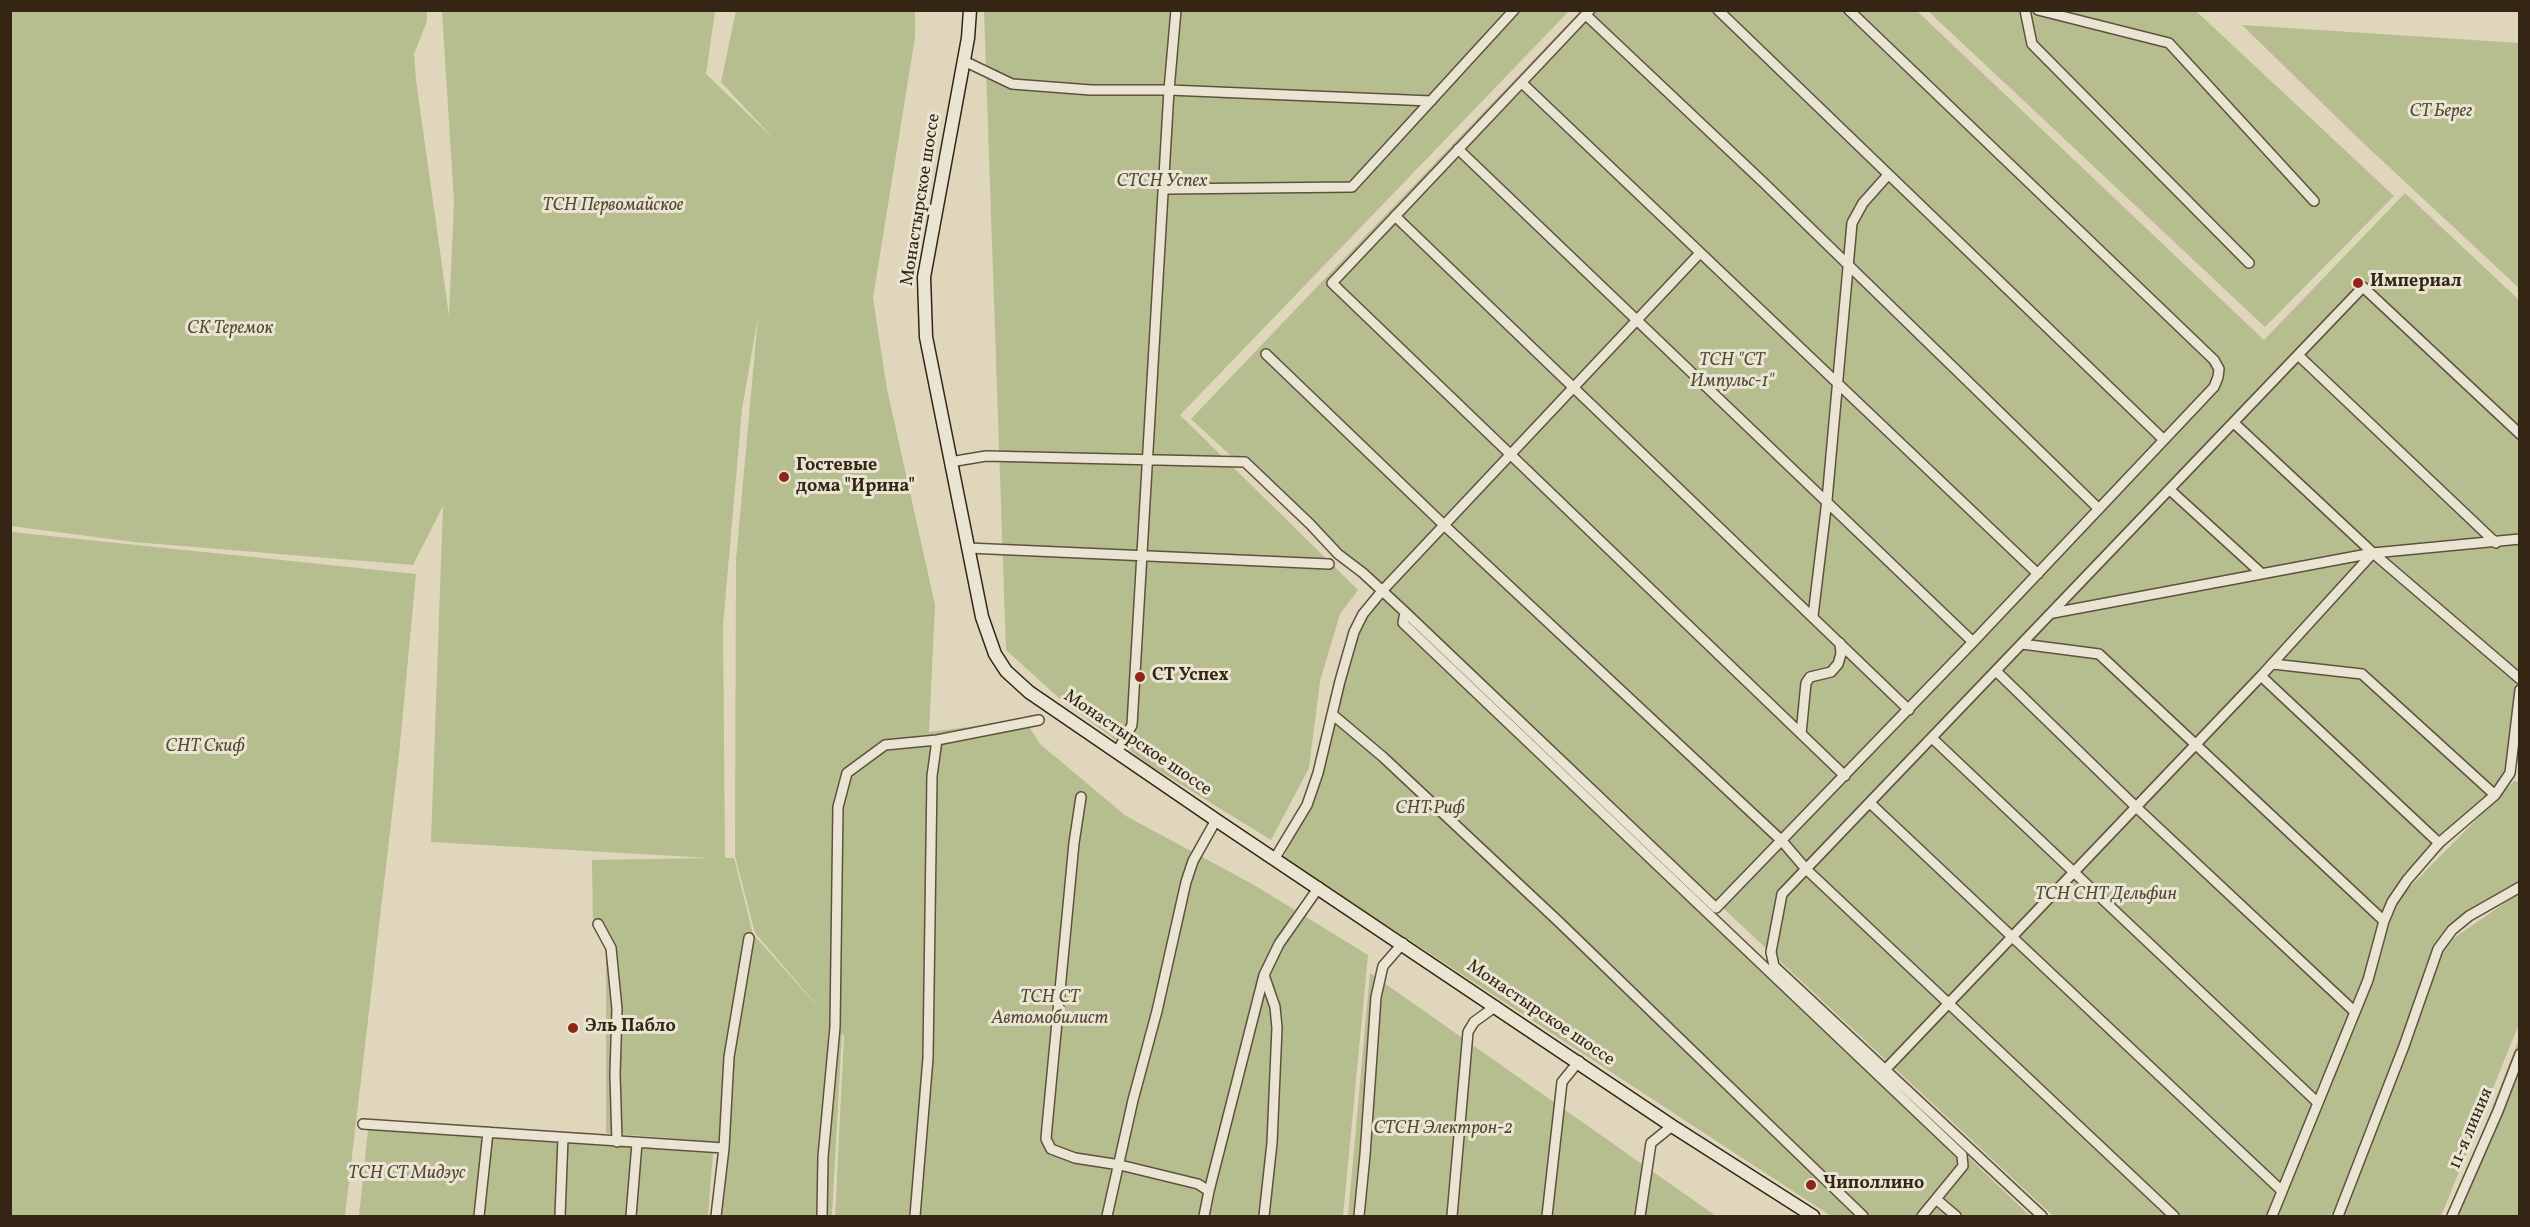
<!DOCTYPE html>
<meta charset="utf-8">
<style>
body{margin:0}
#map{position:relative;width:2530px;height:1227px;overflow:hidden;background:#dfd6bc;font-family:Vollkorn,serif}
canvas{display:block}
.frame{position:absolute;inset:0;border:12px solid #342514;pointer-events:none}
</style>
<div id="map">
<canvas width="2530" height="1227"></canvas>
<div class="frame"></div>
</div>
<script>
const ctx = document.querySelector('canvas').getContext('2d');
ctx.lineJoin = 'round';
function fillPath(path, color) {
  ctx.fillStyle = color;
  ctx.fill(path, 'evenodd');
}
function poly(rows) {
  const path = new Path2D();
  for (const r of rows) {
    path.moveTo(r[0], r[1]);
    for (let i = 2; i < r.length; i += 2) path.lineTo(r[i], r[i + 1]);
  }
  return path;
}
function trace(path, color, width, dash) {
  ctx.strokeStyle = color;
  ctx.lineWidth = width;
  ctx.lineCap = dash ? 'butt' : 'round';
  ctx.setLineDash(dash || []);
  ctx.stroke(path);
}
function drawText(font, color, halo, rows, align = 'center') {
  ctx.font = font + ' Vollkorn,serif';
  ctx.lineWidth = 6;
  ctx.setLineDash([]);
  ctx.textBaseline = 'middle';
  ctx.strokeStyle = halo;
  ctx.fillStyle = color;
  for (const [text, x, y, turn = 0] of rows) {
    ctx.save();
    ctx.translate(x, y);
    ctx.rotate((+turn || 0) * Math.PI / 180);
    ctx.textAlign = isNaN(turn) ? turn : align;
    if (halo) ctx.strokeText(text, 0, 0);
    ctx.fillText(text, 0, 0);
    ctx.restore();
  }
}
fillPath(poly([
 [11,11,427,11,427,21,414,54,416,80,449,316,454,202,442,11,715,11,706,74,774,139,721,82,736,11,915,11,915,37,873,298,887,389,935,605,929,732,1025,720,1040,744,1126,816,1254,885,1368,955,1343,1216,835,1216,844,1036,842,1033,832,1216,712,1216,718,1142,606,1133,606,949,593,927,592,860,711,858,431,842,443,506,413,565,134,542,11,526],
 [758,317,736,560,735,856,755,933,828,1018,753,934,734,858,725,858,723,625,742,409],
 [984,11,1569,11,1180,415,1358,590,1340,614,1320,681,1309,768,1271,840,1151,766,1060,699,1006,650],
 [1580,11,1917,11,2264,340,2405,193,2519,300,2519,760,2495,795,2399,893,2267,1216,2053,1216,1723,908,1191,419],
 [1928,11,2196,11,2394,196,2265,327],
 [2242,25,2519,43,2519,288,2360,140],
 [11,532,416,574,399,755,345,1216,11,1216],
 [1380,595,2030,1216,1831,1216,1284,858,1326,738,1360,618],
 [2514,781,2519,782,2519,884,2440,938,2332,1216,2278,1216,2372,979,2389,923,2402,895],
 [2519,893,2519,1024,2441,1216,2341,1216,2444,945],
 [1370,973,1716,1216,1348,1216],
 [2519,1039,2519,1216,2450,1216],
 [368,1130,713,1153,708,1216,359,1216]
]), '#b6bd8e');
const street = poly([
 [1590,10,1332,283,1845,776],
 [1718,10,2164,440],
 [2025,10,2032,44,2249,263],
 [2038,10,2169,43,2314,201],
 [1586,15,1764,183,2099,509],
 [964,61,1012,84,1091,90,1169,90,1431,101],
 [1522,83,2038,574],
 [1458,149,1973,642],
 [1164,189,1352,187,1514,10],
 [1395,216,1909,710],
 [1266,354,1445,526,1782,841,1806,869,2174,1216],
 [2298,355,2496,543],
 [2234,423,2373,553,2520,679],
 [950,462,986,456,1245,462,1310,524,1338,554,1363,573,1405,612,1716,908,1973,642,2214,387,2218,377,2219,369,2214,360,1849,10],
 [2170,490,2261,573],
 [968,548,1329,564],
 [1405,612,1403,623,1962,1155,1963,1166,1922,1216],
 [2053,613,2373,553,2520,539],
 [1813,616,1827,500,1852,223,1863,203,1888,175],
 [2022,644,2099,654,2384,921],
 [2273,664,2362,674,2495,795],
 [1996,671,2136,807,2355,1012],
 [2261,676,2439,843],
 [1332,714,1383,757,1558,921,1863,1216],
 [1801,734,1806,683,1810,677,1831,672,1838,664,1841,654,1840,643],
 [1932,738,2318,1103],
 [1117,752,1132,725,1169,90,1176,10],
 [1081,797,1074,843,1047,1127,1046,1139,1051,1149,1075,1158,1120,1165,1198,1184,1209,1191,1264,975,1279,944,1319,887],
 [1870,803,2282,1191],
 [1275,858,1307,805,1318,773,1340,681,1354,632,1363,614,1382,591,1700,253],
 [598,924,611,948,617,1009,615,1074,617,1142],
 [1885,1070,2261,676,2373,553],
 [363,1124,724,1148],
 [1936,1199,1956,1216],
 [479,1216,488,1132],
 [560,1216,563,1138],
 [631,1216,637,1143],
 [716,1216,724,1148,729,1057,749,938],
 [822,1216,823,1157,835,1027,838,807,847,773,885,745,937,740,1039,720],
 [915,1216,928,1058,932,776,937,740],
 [1107,1216,1133,1100,1157,1011,1186,882,1193,861,1216,820],
 [1204,1216,1209,1191],
 [1264,1216,1272,1143,1277,1028,1275,1007,1264,975],
 [1359,1216,1365,1155,1376,997,1383,966,1403,943],
 [1452,1216,1468,1032,1474,1022,1496,1006],
 [1547,1216,1562,1082,1579,1061],
 [1640,1216,1651,1143,1672,1126],
 [2042,1216,1774,966,1771,952,1782,894,2363,287,2520,434],
 [2272,1216,2368,980,2384,921,2392,902,2407,880,2439,843,2495,795,2510,773,2520,690],
 [2338,1216,2404,1046,2438,949,2452,930,2469,916,2520,887],
 [2452,1216,2498,1111,2520,1054]
]);
const secondary = poly([
 [970,10,968,38,924,277,926,337,982,617,995,654,1006,671,1029,692,1216,820,1672,1126,1813,1216]
]);
trace(street, '#5f513e', 12);
trace(secondary, '#342514', 15);
trace(street, '#eae4d3', 9);
trace(secondary, '#eae4d3', 12);
for (const [x, y, r, color] of [
 [2358,283,6,"#8f2418"],
 [784,477,6,"#8f2418"],
 [1140,677,6,"#8f2418"],
 [573,1028,6,"#8f2418"],
 [1811,1185,6,"#8f2418"]
]) {
  const dot = new Path2D();
  dot.arc(x, y, r, 0, 2 * Math.PI);
  ctx.fillStyle = color;
  ctx.fill(dot);
  trace(dot, '#eae4d3', 2);
}
drawText('italic 18px', '#544b32', '#eae4d3', [
 ["СТ Берег",2441,113],
 ["СТСН Успех",1162,183],
 ["ТСН Первомайское",613,207],
 ["СК Теремок",230,330],
 ["ТСН \"СТ",1732,362],
 ["Импульс-1\"",1732,383],
 ["СНТ Скиф",205,748],
 ["СНТ Риф",1430,810],
 ["ТСН СНТ Дельфин",2106,896],
 ["ТСН СТ",1050,999],
 ["Автомобилист",1050,1020],
 ["СТСН Электрон-2",1443,1130],
 ["ТСН СТ Мидэус",407,1175]
]);
drawText('18px', '#342514', '#eae4d3', [
 ["Монастырское шоссе",922,200,-81],
 ["Монастырское шоссе",1137,744,34],
 ["Монастырское шоссе",1540,1014,34],
 ["11-я линия",2472,1129,-67]
]);
drawText('bold 18px', '#342514', '#eae4d3', [
 ["Империал",2370,283],
 ["Гостевые",796,467],
 ["дома \"Ирина\"",796,488],
 ["СТ Успех",1152,677],
 ["Эль Пабло",585,1028],
 ["Чиполлино",1823,1185]
], 'left');
</script>
